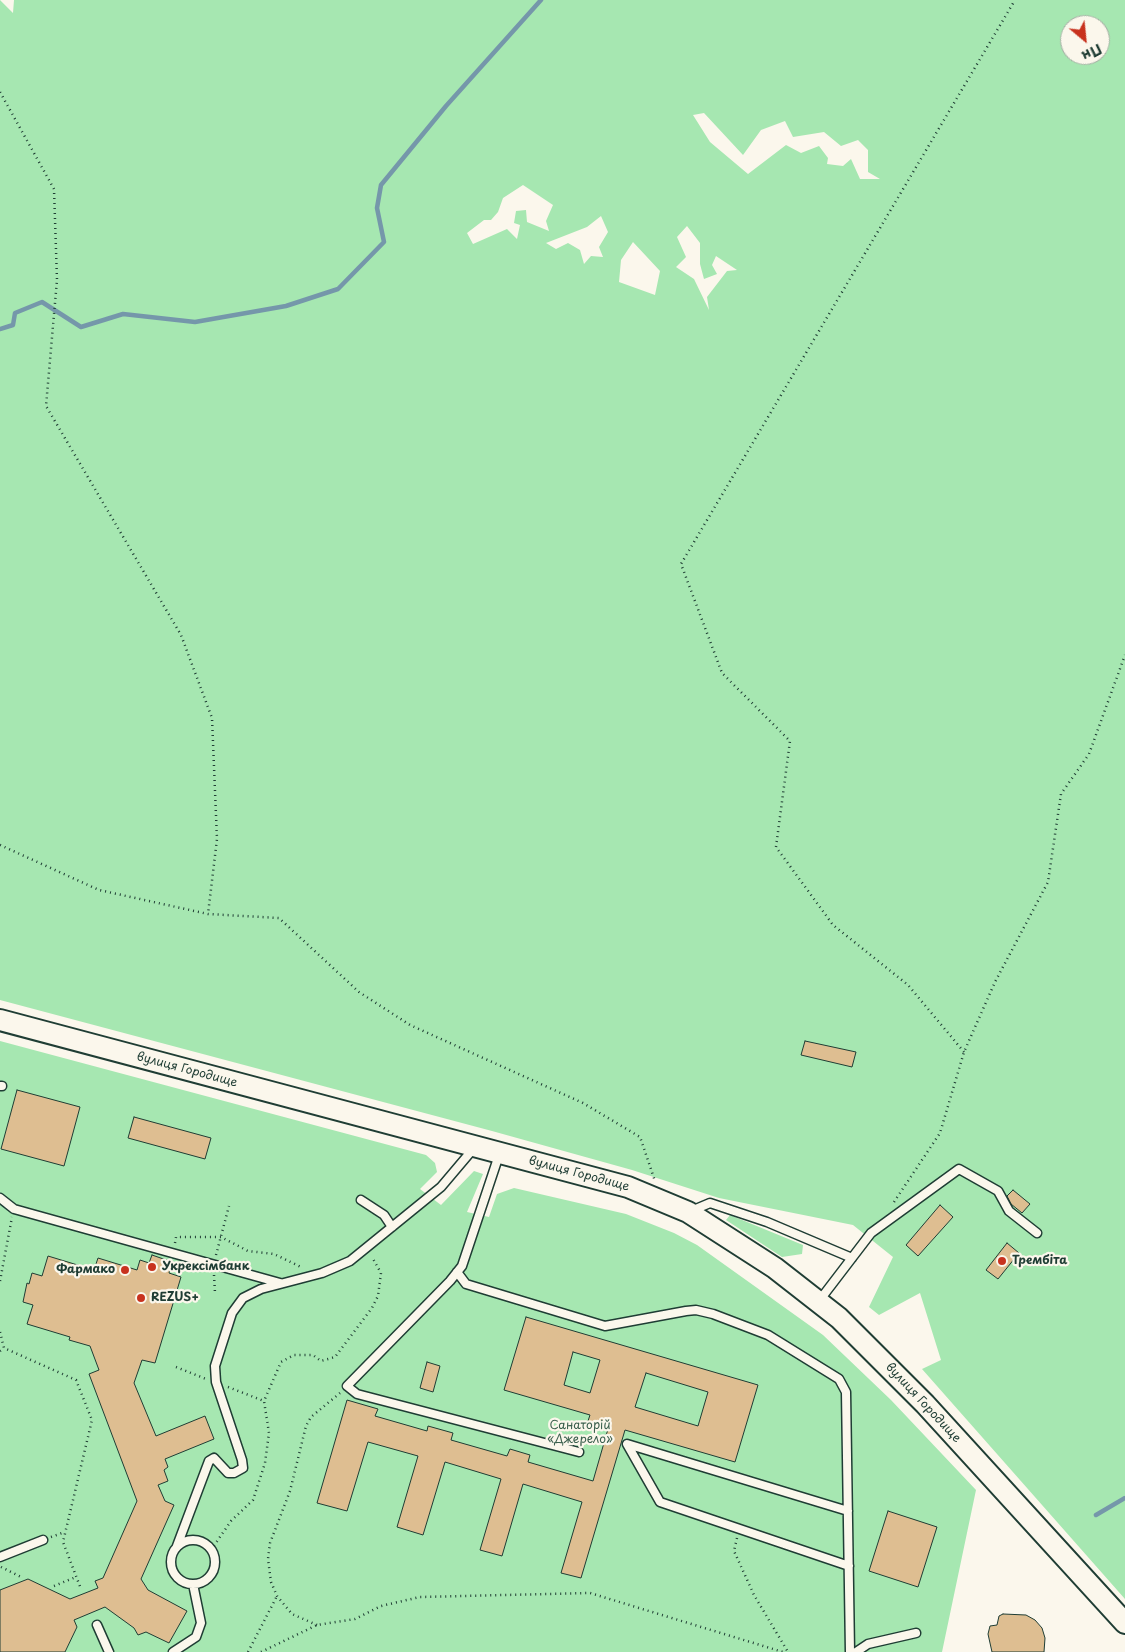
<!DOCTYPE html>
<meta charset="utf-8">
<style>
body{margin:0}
#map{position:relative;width:1125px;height:1652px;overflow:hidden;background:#fbf7ec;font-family:"Playpen Sans",sans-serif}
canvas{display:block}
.north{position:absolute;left:1060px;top:15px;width:50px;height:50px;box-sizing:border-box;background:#fbf7ec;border:1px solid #a3ada2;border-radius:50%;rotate:152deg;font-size:14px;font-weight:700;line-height:20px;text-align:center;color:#1f3d34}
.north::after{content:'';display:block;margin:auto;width:18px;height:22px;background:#c8321e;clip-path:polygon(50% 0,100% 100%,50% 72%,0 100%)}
</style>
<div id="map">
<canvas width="1125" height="1652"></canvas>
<div class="north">Пн</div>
</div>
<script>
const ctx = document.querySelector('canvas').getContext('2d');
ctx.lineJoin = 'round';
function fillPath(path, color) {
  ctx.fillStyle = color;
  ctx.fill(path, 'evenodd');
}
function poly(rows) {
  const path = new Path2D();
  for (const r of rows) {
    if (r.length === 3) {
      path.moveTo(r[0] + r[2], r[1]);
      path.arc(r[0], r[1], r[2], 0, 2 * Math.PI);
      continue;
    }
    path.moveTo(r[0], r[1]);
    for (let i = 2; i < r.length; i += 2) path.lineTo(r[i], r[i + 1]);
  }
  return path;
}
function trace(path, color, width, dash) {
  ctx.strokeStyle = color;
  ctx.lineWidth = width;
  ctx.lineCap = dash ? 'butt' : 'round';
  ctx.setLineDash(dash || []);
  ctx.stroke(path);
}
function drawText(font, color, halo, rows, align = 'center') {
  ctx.font = font + ' "Playpen Sans",sans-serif';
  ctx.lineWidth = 4.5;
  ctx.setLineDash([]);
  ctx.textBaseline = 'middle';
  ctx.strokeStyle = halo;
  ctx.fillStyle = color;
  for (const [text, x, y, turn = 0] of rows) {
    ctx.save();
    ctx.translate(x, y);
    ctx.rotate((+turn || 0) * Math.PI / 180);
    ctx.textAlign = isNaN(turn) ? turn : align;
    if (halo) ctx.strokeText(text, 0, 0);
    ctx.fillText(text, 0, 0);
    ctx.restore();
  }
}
fillPath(poly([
 [0,0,13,13,14,0,1125,0,1125,1599,922,1369,941,1360,920,1293,879,1315,869,1307,893,1257,853,1225,719,1198,632,1170,492,1131,0,1000],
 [1070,25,1100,25,1100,55,1070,55],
 [704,113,743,155,761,130,785,121,793,137,824,132,841,146,858,140,868,150,868,172,880,179,860,179,851,159,843,166,827,164,828,158,819,146,801,153,786,145,748,174,710,142,693,115],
 [523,185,553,205,546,221,549,231,527,222,526,210,516,211,514,223,520,225,517,239,507,229,473,244,467,233,484,220,491,220,498,212,503,198],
 [601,216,608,232,599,247,603,257,591,256,584,264,580,250,568,243,556,249,546,243,587,227],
 [687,226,700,243,700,264,704,279,717,274,712,265,716,256,737,270,727,271,707,297,709,310,694,279,676,267,686,257,677,237],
 [633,242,660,271,655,295,619,282,621,260],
 [0,1041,426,1155,435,1163,437,1172,420,1189,441,1205,474,1171,483,1174,467,1212,489,1217,497,1194,514,1188,626,1214,674,1233,697,1245,823,1335,891,1400,976,1490,942,1652,0,1652],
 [730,1215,803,1245,802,1254,782,1257,726,1220]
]), '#a6e7b1');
trace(poly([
 [0,329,13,325,15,313,42,302,81,327,123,314,195,322,286,306,338,289,384,242,377,208,381,185,446,106,541,0],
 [1096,1515,1125,1498]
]), '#7597aa', 4.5);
const building = poly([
 [805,1041,856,1052,852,1067,801,1055,805,1041],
 [17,1090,80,1107,64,1166,1,1149,17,1090],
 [134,1117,211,1138,205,1159,128,1138,134,1117],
 [1013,1190,1030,1204,1022,1213,1011,1204,1007,1196,1013,1190],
 [940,1205,953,1217,918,1256,906,1245,940,1205],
 [1007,1243,1019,1253,998,1279,986,1270,1007,1243],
 [152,1255,172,1262,169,1273,181,1277,155,1363,142,1360,134,1383,156,1436,205,1416,214,1439,165,1459,168,1467,164,1470,168,1481,158,1485,165,1501,174,1505,141,1579,148,1590,187,1611,169,1643,146,1632,138,1635,134,1628,105,1607,74,1620,77,1627,65,1652,0,1652,0,1590,28,1579,70,1599,98,1588,95,1581,103,1578,137,1501,89,1374,99,1370,90,1346,69,1340,70,1337,27,1324,33,1305,23,1302,27,1283,29,1284,32,1273,42,1276,48,1256,94,1270,98,1258,137,1270,140,1260,149,1263,152,1255],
 [526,1317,758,1385,735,1462,625,1430,581,1578,561,1573,582,1502,523,1484,502,1556,480,1550,501,1479,445,1462,423,1535,397,1527,418,1456,368,1442,347,1511,317,1503,347,1400,378,1409,375,1416,427,1431,428,1426,453,1433,451,1440,507,1456,510,1449,530,1455,528,1462,593,1481,608,1429,587,1424,590,1415,504,1390,526,1317],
 [573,1352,600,1360,590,1393,564,1385,573,1352],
 [646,1373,708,1392,698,1426,635,1407,646,1373],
 [427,1362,440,1366,433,1392,420,1388,427,1362],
 [888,1511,937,1527,918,1587,869,1571,888,1511],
 [1003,1614,1026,1615,1035,1620,1042,1628,1045,1638,1044,1652,992,1652,988,1634,990,1626,997,1625,999,1616,1003,1614]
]);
fillPath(building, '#debe91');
trace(building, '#1f3d34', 1);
const service = poly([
 [0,1086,2,1086],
 [499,1155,462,1266,450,1281,347,1386,357,1394,579,1452],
 [0,1198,14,1209,280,1283],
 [361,1200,384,1215,392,1227],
 [691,1211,710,1203,767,1222,852,1258],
 [457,1272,466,1284,605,1326,686,1311,696,1310,713,1314,768,1335,839,1379,846,1392,850,1652],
 [819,1301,871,1233,959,1169,998,1191,1009,1211,1037,1233],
 [848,1511,627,1444,660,1502,849,1566],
 [193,1562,22],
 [177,1546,209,1461,214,1458,228,1473,234,1473,243,1468,242,1460,216,1382,215,1366,232,1313,243,1298,261,1289,322,1273,350,1261,441,1187,474,1148],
 [0,1557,43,1540],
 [97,1625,109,1652],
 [173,1652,196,1637,201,1623,193,1584],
 [856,1652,868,1644,916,1633]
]);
const tertiary = poly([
 [0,1020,628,1187,688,1212,775,1268,839,1318,925,1404,1125,1623]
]);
trace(service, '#1f3d34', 11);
trace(tertiary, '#1f3d34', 24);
trace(poly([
 [0,92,54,189,57,280,46,406,181,635,212,718,217,839,208,914],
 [0,845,99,890,208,914,279,918,359,992,410,1025,583,1103,640,1137,655,1181],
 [964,1052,908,985,833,925,776,847,790,741,722,673,681,564,1015,0],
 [894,1202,940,1133,964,1052,995,982,1048,882,1061,794,1089,754,1125,655],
 [175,1243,176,1237,221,1237,248,1251,274,1254,303,1268],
 [216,1255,229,1206],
 [214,1275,215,1293],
 [0,1281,12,1217],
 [0,1332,4,1348,76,1380,92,1420,63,1542,81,1589],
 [0,1351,4,1348],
 [176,1367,206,1379],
 [228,1387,264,1401],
 [51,1537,65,1532],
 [737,1538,734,1551,754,1595,788,1652],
 [211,1550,231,1521,253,1500,265,1463,269,1433,264,1401,281,1362,294,1355,313,1355,321,1361,335,1357,372,1308,378,1296,381,1273,372,1257],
 [1,1567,21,1577],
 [54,1586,76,1577],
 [317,1625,292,1614,277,1596,271,1582,268,1559,270,1543,290,1491,306,1426,311,1417,340,1393],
 [248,1652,277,1596],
 [261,1652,317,1625,355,1619,381,1606,420,1597,590,1593,783,1652]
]), '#1f3d34', 2.5, [1, 4]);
trace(service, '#fbf7ec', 8);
trace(tertiary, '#fbf7ec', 20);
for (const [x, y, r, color] of [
 [1002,1261,5,"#c8321e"],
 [152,1267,5,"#c8321e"],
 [125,1270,5,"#c8321e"],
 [141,1298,5,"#c8321e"]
]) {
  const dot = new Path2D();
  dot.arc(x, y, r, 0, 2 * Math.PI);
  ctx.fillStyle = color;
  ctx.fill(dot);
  trace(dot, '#fbf7ec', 2);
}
drawText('12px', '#1f3d34', '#fbf7ec', [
 ["вулиця Городище",187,1070,15],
 ["вулиця Городище",579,1174,15],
 ["вулиця Городище",923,1403,47]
]);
drawText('bold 12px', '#1f3d34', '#fbf7ec', [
 ["Трембіта",1012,1261],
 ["Укрексімбанк",162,1267],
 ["Фармако",115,1270,"right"],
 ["REZUS+",151,1298]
], 'left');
drawText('12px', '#3a5f4d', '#fbf7ec', [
 ["Санаторій",580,1426],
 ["«Джерело»",580,1440]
]);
</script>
